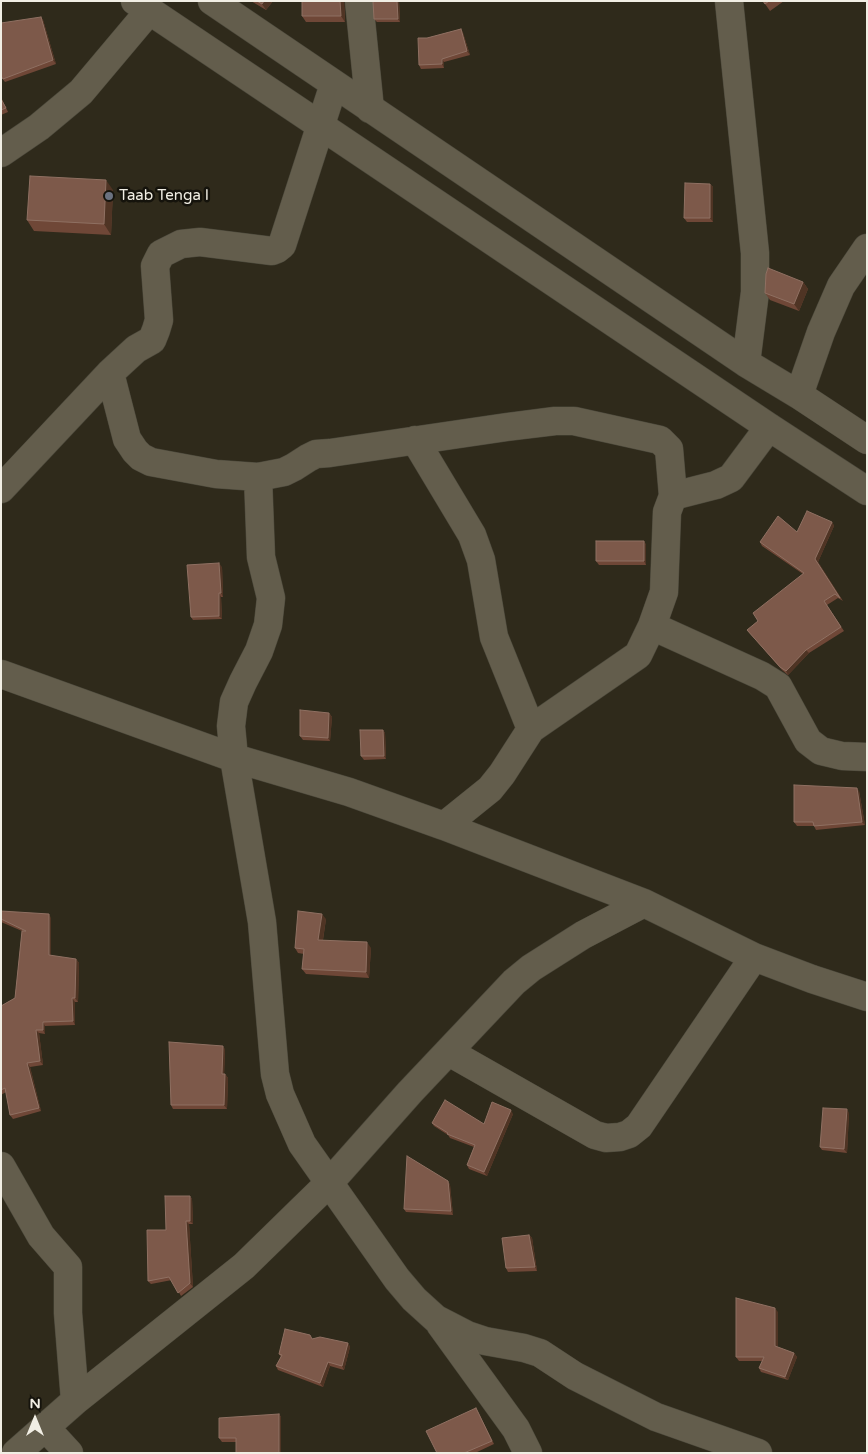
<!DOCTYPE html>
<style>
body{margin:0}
#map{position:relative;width:868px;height:1454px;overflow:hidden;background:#2f2a1b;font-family:"Varela Round",sans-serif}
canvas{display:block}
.frame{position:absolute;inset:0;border:2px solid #f1eee4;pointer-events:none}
.north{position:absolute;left:10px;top:1394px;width:50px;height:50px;-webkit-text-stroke:4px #15130c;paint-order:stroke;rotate:0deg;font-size:14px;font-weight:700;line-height:20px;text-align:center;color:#f1eee4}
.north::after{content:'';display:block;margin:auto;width:18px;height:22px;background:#f1eee4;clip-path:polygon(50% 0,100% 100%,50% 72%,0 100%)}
</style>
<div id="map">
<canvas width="868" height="1454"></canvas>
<div class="frame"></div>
<div class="north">N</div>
</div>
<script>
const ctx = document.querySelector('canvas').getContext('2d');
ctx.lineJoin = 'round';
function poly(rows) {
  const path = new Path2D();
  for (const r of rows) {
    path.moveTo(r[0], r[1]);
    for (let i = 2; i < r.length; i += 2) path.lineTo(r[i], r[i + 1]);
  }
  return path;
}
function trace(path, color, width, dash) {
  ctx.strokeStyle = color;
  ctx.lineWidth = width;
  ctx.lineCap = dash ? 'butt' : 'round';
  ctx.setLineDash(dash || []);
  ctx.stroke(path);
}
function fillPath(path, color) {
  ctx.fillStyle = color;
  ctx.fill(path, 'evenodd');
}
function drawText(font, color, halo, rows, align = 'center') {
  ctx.font = font + ' "Varela Round",sans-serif';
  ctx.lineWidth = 5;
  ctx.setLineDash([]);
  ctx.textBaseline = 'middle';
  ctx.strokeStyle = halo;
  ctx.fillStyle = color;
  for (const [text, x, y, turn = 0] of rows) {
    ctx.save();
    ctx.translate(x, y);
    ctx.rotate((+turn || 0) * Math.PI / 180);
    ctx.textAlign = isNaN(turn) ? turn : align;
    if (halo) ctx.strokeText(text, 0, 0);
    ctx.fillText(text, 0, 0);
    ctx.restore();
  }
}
const minor = poly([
 [135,1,769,427,867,491],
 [212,1,746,363,799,395,867,440],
 [359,1,370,109],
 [729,1,755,253,755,292,746,363],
 [1,153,39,127,81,92,150,10],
 [110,373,127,439,135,451,141,457,151,462,216,474,258,477,261,557,271,598,268,625,259,651,243,682,234,702,231,726,234,758,262,922,275,1074,280,1094,302,1144,397,1279,414,1299,436,1319,467,1335,485,1341,524,1348,540,1353,575,1376,656,1417,758,1453],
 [799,395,821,332,841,286,867,248],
 [415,440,472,535,481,560,494,637,531,729],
 [258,477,284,472,294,467,308,458,316,454,330,453,507,427,555,421,574,421,660,440,669,449,673,496],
 [1,489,110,373,136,349,152,340,156,330,159,320,155,266,161,254,181,244,200,242,272,251,277,249,282,245,334,84],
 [652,626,762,676,778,686,808,741,821,751,842,756,867,757],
 [1,674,234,758,349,792,444,826,644,903,754,957,812,979,867,997],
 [444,826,490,789,502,774,531,729,638,655,652,626,664,592,667,512,673,496,716,485,731,478,769,427],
 [449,1052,595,1135,606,1138,620,1137,629,1134,639,1126,754,957],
 [1,1166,41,1236,68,1267,68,1313,75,1401],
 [440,1324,516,1429,528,1453],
 [45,1427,69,1453],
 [16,1453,75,1401,244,1266,330,1182,410,1092,514,982,531,968,583,935,644,903]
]);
trace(minor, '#4b483b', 29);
trace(minor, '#635d4c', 28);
fillPath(poly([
 [251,1,273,1,266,10],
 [302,1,344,1,345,22,306,22,302,16],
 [399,1,400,22,377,22,374,19],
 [763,1,784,1,770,11],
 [41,17,43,20,56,64,5,82,1,77],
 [461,29,463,33,470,55,444,62,444,68,421,69,419,65,427,38],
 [1,97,8,112,1,115],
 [710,184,713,187,713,222,687,222,684,218],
 [113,190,111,235,34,231,27,220],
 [803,282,808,289,799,311,770,300,765,293],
 [832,522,834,526,818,562,843,601,838,598,827,605,844,631,809,653,788,675,782,670,747,630,758,621,803,574,762,546,760,542],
 [644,541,646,545,646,565,599,565,596,561],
 [222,567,223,597,221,597,222,619,193,620,191,617],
 [329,713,332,717,330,741,303,740,300,736],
 [383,730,385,733,386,759,364,760,361,756],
 [859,791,865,825,816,830,814,826,797,826,794,822],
 [1,911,51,918,51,956,76,959,79,963,78,1002,75,1002,75,1025,45,1026,45,1034,39,1033,43,1065,30,1067,41,1111,13,1119,10,1115,6,1092,1,1095,1,1006,15,998,22,931,1,922],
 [326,919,323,940,371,948,369,978,306,974,302,969,304,954,298,953,295,948],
 [225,1049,224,1074,225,1074,228,1078,227,1109,173,1109,171,1105],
 [849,1113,847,1153,822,1150,820,1147],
 [513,1114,487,1176,469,1169,467,1165,474,1147,450,1138,448,1135,434,1126,432,1123,484,1124],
 [448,1181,450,1185,453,1215,406,1212,404,1209],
 [190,1196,192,1199,193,1224,189,1224,193,1287,181,1296,172,1280,151,1284,148,1281,166,1230],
 [529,1235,532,1238,537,1271,508,1272,506,1268],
 [778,1312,778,1347,794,1353,797,1357,788,1380,761,1372,759,1368,762,1361,739,1361,736,1357],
 [313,1339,348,1343,350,1347,344,1370,330,1366,323,1387,278,1370,276,1366,281,1357,279,1354],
 [478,1412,494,1444,475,1453,437,1453],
 [279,1414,281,1417,281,1453,236,1453,236,1442,222,1442,219,1438]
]), '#6f4737');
fillPath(poly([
 [264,1,273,1,266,10,262,4],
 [340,1,344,1,345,22,341,16],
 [397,1,399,1,400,22,398,19],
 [41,17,43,20,56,64,53,60],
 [461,29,463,33,470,55,467,51],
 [442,59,444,62,444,68,442,64],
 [106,180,113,190,111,235,104,224],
 [710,184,713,187,713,222,710,218],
 [803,282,808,289,799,311,794,304],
 [832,522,834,526,818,562,843,601,815,559],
 [644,541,646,545,646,565,644,561],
 [219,563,222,567,223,597,221,593],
 [219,593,221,597,222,619,219,616],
 [806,650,809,653,788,675,786,671],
 [329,713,332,717,330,741,328,738],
 [383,730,385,733,386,759,384,756],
 [857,788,859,791,865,825,862,822],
 [49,914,51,918,51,959,49,955],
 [322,914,326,919,322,945,318,940],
 [367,942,371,948,369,978,366,972],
 [76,959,79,963,78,1002,75,998],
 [72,998,75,1002,75,1025,73,1021],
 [43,1022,45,1026,45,1034,43,1030],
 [36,1030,39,1033,43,1065,40,1061],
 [223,1046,225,1049,224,1078,222,1074],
 [27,1063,30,1067,41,1111,39,1108],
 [225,1074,228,1078,227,1109,224,1105],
 [847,1109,849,1113,847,1153,844,1149],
 [511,1110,513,1114,487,1176,484,1172],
 [448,1181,450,1185,453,1215,451,1211],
 [190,1196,192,1199,193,1224,190,1221],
 [186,1221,189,1224,193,1287,190,1283],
 [529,1235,532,1238,537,1271,535,1267],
 [775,1308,778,1312,778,1349,775,1346],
 [348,1343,350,1347,344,1370,342,1366],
 [794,1353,797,1357,788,1380,785,1377],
 [328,1362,330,1366,323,1387,320,1383],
 [279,1414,281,1417,281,1453,279,1453]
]), '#4f3424');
const building = poly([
 [257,1,264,1,262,4,257,1],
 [302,1,340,1,341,16,302,16,302,1],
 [373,1,397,1,398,19,374,19,373,1],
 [763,1,769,1,765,4,763,1],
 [41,17,53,60,3,79,1,76,1,23,41,17],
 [461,29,467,51,442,59,442,64,419,65,418,38,427,38,461,29],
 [1,99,6,108,1,110,1,99],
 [30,176,106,180,104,224,27,220,30,176],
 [685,183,710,184,710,218,684,218,685,183],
 [768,268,803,282,794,304,765,293,766,274,768,268],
 [807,511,832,522,815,559,840,598,835,594,824,601,841,627,806,650,786,671,780,667,747,630,758,621,753,613,804,573,760,542,778,516,797,532,807,511],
 [596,541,644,541,644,561,596,561,596,541],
 [219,563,221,593,219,593,219,616,191,617,187,565,219,563],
 [300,710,329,713,328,738,300,736,300,710],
 [360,730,383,730,384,756,361,756,360,730],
 [794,785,857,788,862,822,814,826,813,822,794,822,794,785],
 [1,911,49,914,49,955,76,959,75,998,72,998,73,1021,43,1022,43,1030,36,1030,40,1061,27,1063,39,1108,10,1115,5,1088,1,1090,1,1006,15,998,22,931,26,931,1,919,1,911],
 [298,911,322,914,318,940,367,942,366,972,302,969,304,949,295,948,298,911],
 [169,1042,223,1046,222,1074,225,1074,224,1105,171,1105,169,1042],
 [445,1100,484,1124,492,1102,511,1110,484,1172,467,1165,475,1145,447,1134,448,1133,432,1123,445,1100],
 [823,1108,847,1109,844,1149,820,1147,823,1108],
 [407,1156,448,1181,451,1211,404,1209,407,1156],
 [165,1196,190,1196,190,1221,186,1221,190,1283,178,1293,169,1277,148,1281,147,1230,166,1230,165,1196],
 [529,1235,535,1267,506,1268,502,1238,529,1235],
 [736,1298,775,1308,775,1346,794,1353,785,1377,759,1368,764,1357,736,1357,736,1298],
 [285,1329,310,1335,312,1339,320,1337,348,1343,342,1366,328,1362,320,1383,276,1366,282,1355,279,1354,285,1329],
 [476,1408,492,1441,464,1453,437,1453,426,1431,476,1408],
 [279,1414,279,1453,236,1453,236,1438,219,1438,219,1418,279,1414]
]);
fillPath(building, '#7d594a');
trace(building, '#8f7062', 1);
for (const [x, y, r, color] of [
 [109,196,5,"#6b7280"]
]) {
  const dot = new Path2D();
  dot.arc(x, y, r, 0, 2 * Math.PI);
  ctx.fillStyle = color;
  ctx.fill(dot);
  trace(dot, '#15130c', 2);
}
drawText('15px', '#f1eee4', '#15130c', [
 ["Taab Tenga I",119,196]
], 'left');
</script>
